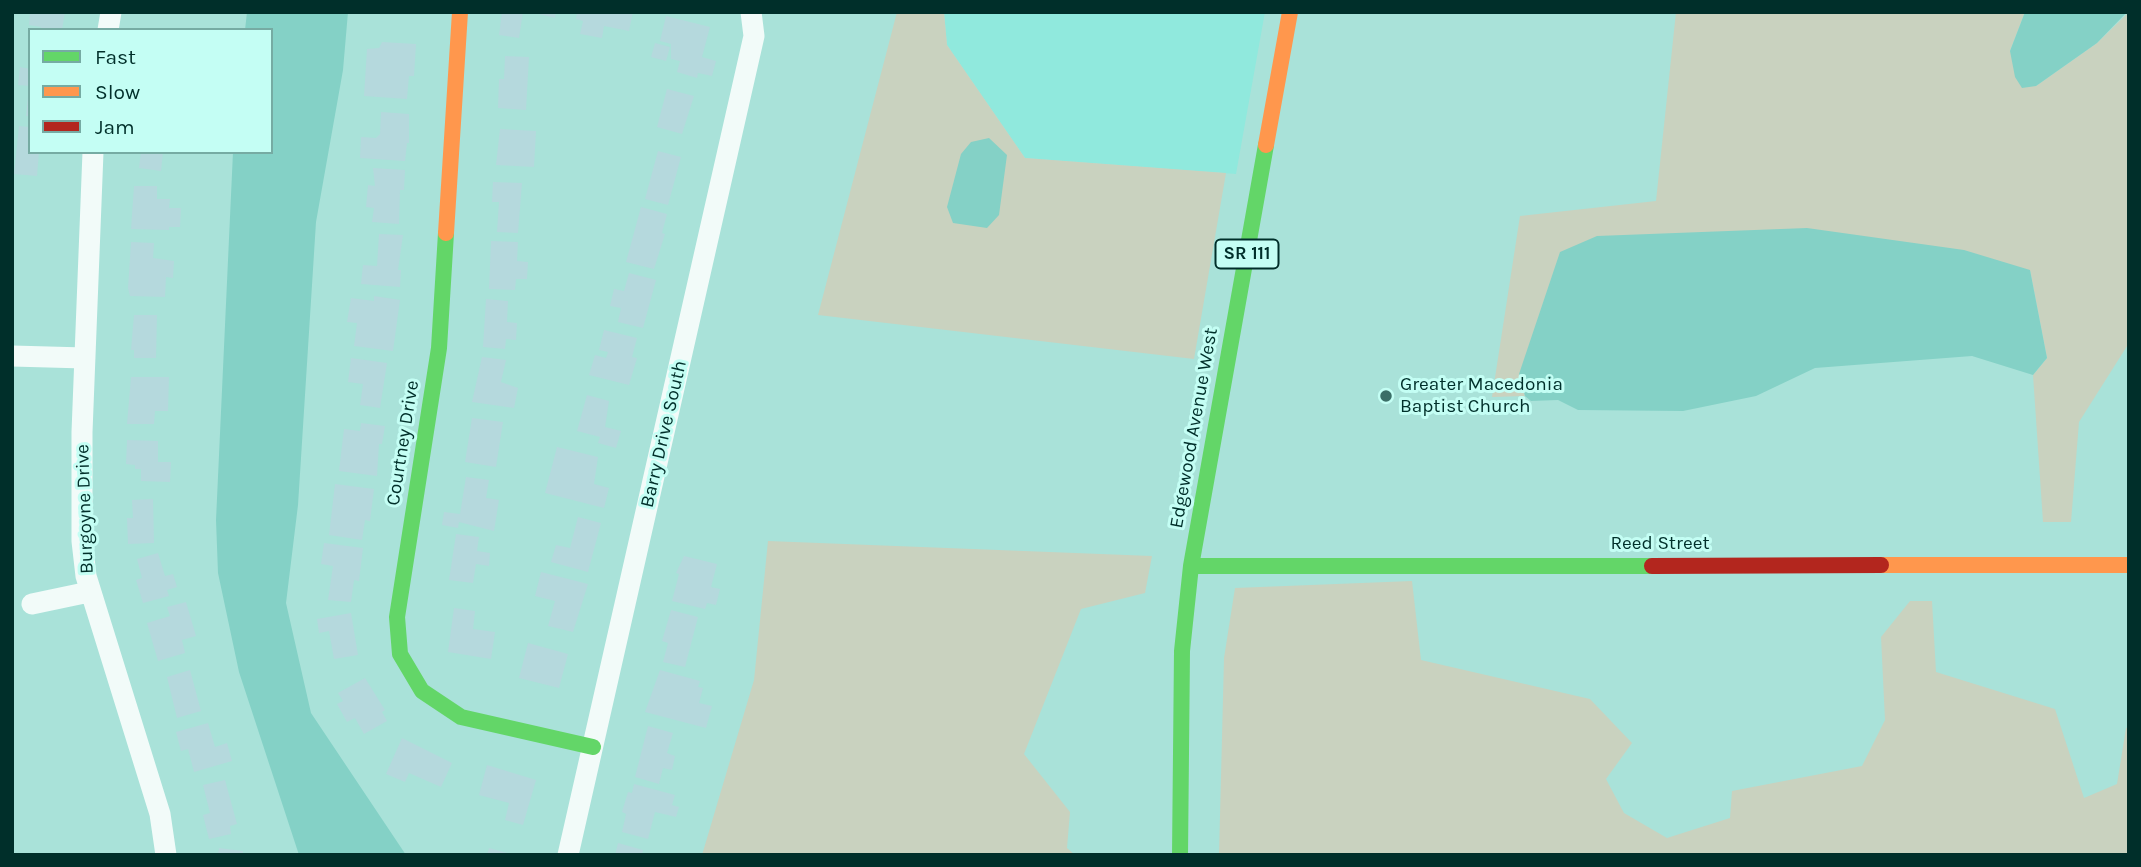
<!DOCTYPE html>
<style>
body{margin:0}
#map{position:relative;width:2141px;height:867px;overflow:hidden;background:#a9e2d9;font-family:Karla,sans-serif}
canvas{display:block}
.frame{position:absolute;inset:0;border:14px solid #002f2a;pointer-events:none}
.legend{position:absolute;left:28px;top:28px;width:245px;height:126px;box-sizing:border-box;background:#c4fef4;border:2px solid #76aba3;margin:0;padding:9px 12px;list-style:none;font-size:21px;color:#002f2a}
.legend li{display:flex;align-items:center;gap:14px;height:35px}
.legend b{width:35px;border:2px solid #76aba3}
</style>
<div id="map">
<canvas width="2141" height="867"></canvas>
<div class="frame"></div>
<ul class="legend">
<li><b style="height:9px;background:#63d668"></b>Fast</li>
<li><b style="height:9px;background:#ff974d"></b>Slow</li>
<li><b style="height:9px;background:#b3261e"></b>Jam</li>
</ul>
</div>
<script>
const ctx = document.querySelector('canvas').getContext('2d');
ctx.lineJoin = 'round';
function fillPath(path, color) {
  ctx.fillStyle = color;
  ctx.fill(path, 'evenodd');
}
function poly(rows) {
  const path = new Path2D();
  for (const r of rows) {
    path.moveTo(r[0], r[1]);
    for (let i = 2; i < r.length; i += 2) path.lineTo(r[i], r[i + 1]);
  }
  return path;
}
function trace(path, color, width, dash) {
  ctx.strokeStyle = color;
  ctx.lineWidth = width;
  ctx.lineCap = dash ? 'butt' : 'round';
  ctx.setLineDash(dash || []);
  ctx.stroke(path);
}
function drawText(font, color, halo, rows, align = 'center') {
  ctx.font = font + ' Karla,sans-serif';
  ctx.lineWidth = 6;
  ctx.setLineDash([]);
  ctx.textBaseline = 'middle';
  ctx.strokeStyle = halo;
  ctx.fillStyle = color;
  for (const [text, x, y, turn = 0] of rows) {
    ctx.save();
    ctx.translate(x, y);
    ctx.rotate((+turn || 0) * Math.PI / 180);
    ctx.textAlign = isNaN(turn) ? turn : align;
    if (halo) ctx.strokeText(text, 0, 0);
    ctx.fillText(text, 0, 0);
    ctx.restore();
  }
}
fillPath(poly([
 [944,12,1265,12,1236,174,1025,158,947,45]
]), '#90e9dd');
fillPath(poly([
 [897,12,944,12,947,45,1025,158,1226,173,1194,359,818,315],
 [1676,12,2025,12,2010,51,2036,86,2097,43,2129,12,2129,343,2079,422,2071,522,2043,522,2033,375,2047,358,2030,270,1519,374,1525,396,1492,397,1520,216,1656,201],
 [768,541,1152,556,1145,593,1081,609,1024,754,1070,812,1067,848,1075,855,702,855,754,680],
 [1412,581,1421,660,1590,699,1632,743,1606,779,1624,813,1667,838,1730,818,1732,791,1862,766,1885,720,1881,637,1910,601,1932,601,1936,672,2055,709,2084,798,2117,784,2126,728,2129,727,2129,855,1219,855,1224,658,1235,588]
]), '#c9d2bf');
fillPath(poly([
 [247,12,348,12,343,70,316,222,298,505,286,603,311,713,406,855,299,855,239,672,218,573,216,520,233,152,271,152,271,30,245,30],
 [2025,12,2127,12,2097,43,2036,86,2022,88,2015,77,2010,51],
 [989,138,1007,155,999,215,987,228,953,223,947,207,961,154,971,142],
 [1807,228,1964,250,2030,270,2047,358,2033,375,1972,356,1815,368,1756,396,1683,411,1578,410,1558,400,1531,401,1525,396,1519,374,1560,252,1597,236]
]), '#84d1c6');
fillPath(poly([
 [30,12,65,12,62,30,40,30,41,27,29,25],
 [502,12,523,12,519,38,499,35],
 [530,12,556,12,555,18],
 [577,12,633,12,629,31,604,26,602,38,580,34,583,21,576,19],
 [666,16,710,27,702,57,716,61,712,76,698,73,697,78,677,72,680,61,671,59,671,44,660,41],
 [382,42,416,44,414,76,409,76,407,99,364,96,367,49,379,48],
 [655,43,670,47,666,61,651,57],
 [505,56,529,57,526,110,498,108,499,79,504,79],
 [20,67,30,69,30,86,18,85],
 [667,89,694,96,682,134,657,127],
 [28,97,30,97,30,116,26,116],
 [381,112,409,114,409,143,407,143,405,161,360,158,361,137,376,138,380,134],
 [19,126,30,127,30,152,39,152,37,176,14,174],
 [500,129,536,131,534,167,496,165],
 [658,151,681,157,668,205,645,199],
 [141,152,163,152,161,171,139,168],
 [373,168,405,170,404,190,400,190,399,224,372,222,374,208,366,207,368,185,375,186],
 [493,182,522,183,518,233,497,232,499,202,492,202],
 [134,186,157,186,157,199,170,199,169,208,181,208,180,227,169,227,169,230,131,229],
 [641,207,667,214,662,233,665,234,654,269,626,262],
 [379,234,403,235,398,270,401,270,400,287,361,284,363,265,377,266],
 [491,241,518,242,517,261,528,262,527,279,516,279,515,290,489,289],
 [131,242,154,243,153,258,174,261,173,278,166,277,165,297,130,296,128,288],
 [629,273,656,280,643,328,618,322,621,308,610,306,614,289,624,291],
 [374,296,400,300,393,351,354,346,357,323,347,322,351,298,374,301],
 [486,299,508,301,507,322,517,323,516,340,506,339,505,349,483,347],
 [134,315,157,315,156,358,134,358,134,350,131,350],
 [604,330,637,338,632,357,637,358,629,385,589,375,595,355,606,358,608,352,599,350],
 [482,357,506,360,501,382,518,388,514,408,472,402],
 [351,358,387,363,380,408,360,405,363,384,348,382],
 [131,377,169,377,168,411,155,411,154,424,127,424],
 [587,395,609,401,605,427,621,431,616,448,598,443,600,437,577,431],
 [472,418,503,422,496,467,465,462],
 [361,423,385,426,382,444,379,444,377,476,339,471,344,429,360,431],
 [127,440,158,441,158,462,171,462,170,482,141,481,141,469,135,469,135,465,126,464],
 [557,447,598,457,594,484,609,488,604,508,545,493],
 [466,477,489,480,486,498,499,500,494,531,459,522,458,528,442,525,444,512,460,514],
 [335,484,374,489,370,521,365,520,362,540,329,535],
 [153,499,154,543,128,544,127,518,133,518,132,500],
 [578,517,601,523,588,572,551,562,556,545,570,548],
 [456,534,479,537,477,551,490,553,489,566,476,564,473,583,449,580],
 [324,543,363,548,359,581,354,580,351,602,328,600,333,566,321,564],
 [158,553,165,576,173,574,177,587,167,590,169,596,143,603,136,580,142,578,137,559],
 [684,556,717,564,711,587,720,589,716,605,707,603,705,609,672,601,679,574,676,573],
 [541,572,588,584,573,632,548,626,555,601,535,596],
 [186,602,196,636,182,640,185,653,158,661,147,623,170,616,167,607],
 [454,608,475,611,473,629,495,632,491,659,448,652],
 [671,610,698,617,685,667,663,662,668,643,662,641],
 [351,613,358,655,334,659,329,631,319,633,317,619],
 [528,643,568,654,559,688,519,678],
 [190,670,201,711,177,718,167,677],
 [660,670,700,681,698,687,703,688,699,703,712,706,706,728,645,712],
 [365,678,385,710,382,712,387,721,364,734,355,718,347,722,337,704,343,701,338,693],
 [208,723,215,747,227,743,232,761,194,772,188,749,181,751,176,732],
 [648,726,673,733,667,753,675,756,672,770,663,768,659,784,635,777],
 [402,738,452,763,441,787,409,773,405,782,386,774],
 [487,765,536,780,523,825,505,820,509,803,479,795],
 [225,780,237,824,230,826,231,834,209,839,203,815,210,813,203,785],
 [634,784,675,795,672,805,679,807,676,817,655,812,648,839,622,832,626,814,622,812,628,792,632,793],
 [618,843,643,850,642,855,615,855],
 [219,848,243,851,243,855,218,855],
 [489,848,511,854,511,855,487,855]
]), '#b5d9dd');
trace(poly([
 [108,30,111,12],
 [93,152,82,432,82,541,86,576,160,814,166,855],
 [12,356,85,358],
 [32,604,89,592],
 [568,855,754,36,751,12]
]), '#f2fbf9', 21);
trace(poly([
 [446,233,439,348,397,617,400,654,422,691,461,717,593,747],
 [1191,566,1652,566],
 [1180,855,1182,651,1191,566,1266,145]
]), '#63d668', 16);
trace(poly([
 [1266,145,1290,12],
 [446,233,460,12],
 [1881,565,2129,565]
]), '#ff974d', 16);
trace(poly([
 [1652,566,1881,565]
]), '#b3261e', 16);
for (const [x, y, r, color] of [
 [1386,396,7,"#3b6e67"]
]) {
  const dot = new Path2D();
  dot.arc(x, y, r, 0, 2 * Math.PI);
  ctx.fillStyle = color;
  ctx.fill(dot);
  trace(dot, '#c4fef4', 2.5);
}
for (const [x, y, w] of [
 [1247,254,63]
]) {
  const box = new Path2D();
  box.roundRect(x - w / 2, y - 14.5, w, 29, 5);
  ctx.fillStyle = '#c4fef4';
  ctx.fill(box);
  trace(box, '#002f2a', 2);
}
drawText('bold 18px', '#002f2a', null, [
 ["SR 111",1247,254]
]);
drawText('19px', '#002f2a', '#c4fef4', [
 ["Greater Macedonia",1400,385],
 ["Baptist Church",1400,407]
], 'left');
drawText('19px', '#002f2a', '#c4fef4', [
 ["Edgewood Avenue West",1194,428,-80],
 ["Barry Drive South",664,434,-77],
 ["Courtney Drive",403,443,-81],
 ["Burgoyne Drive",85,509,-92],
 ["Reed Street",1660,544]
]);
</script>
